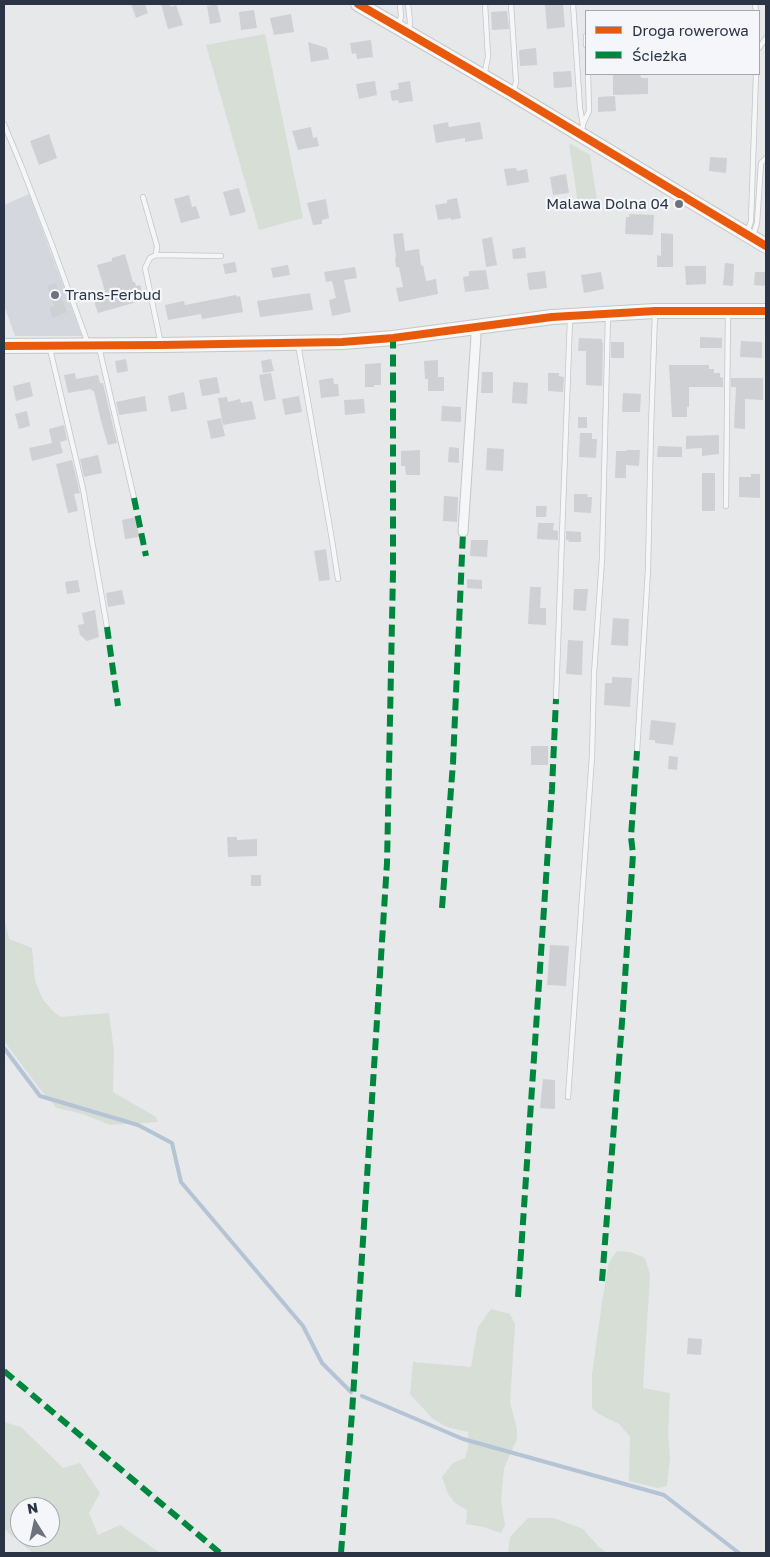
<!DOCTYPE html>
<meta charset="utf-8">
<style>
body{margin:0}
#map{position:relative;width:770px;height:1557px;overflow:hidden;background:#e6e8ea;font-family:"Golos Text",sans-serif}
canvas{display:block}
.frame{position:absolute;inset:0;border:5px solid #2b3445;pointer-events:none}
.legend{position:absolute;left:585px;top:10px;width:175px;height:65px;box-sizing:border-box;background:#f4f6f9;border:1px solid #a4a8b1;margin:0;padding:6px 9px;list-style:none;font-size:15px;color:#2b3445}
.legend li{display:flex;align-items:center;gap:10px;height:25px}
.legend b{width:25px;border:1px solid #a4a8b1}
.north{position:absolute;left:10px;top:1497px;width:50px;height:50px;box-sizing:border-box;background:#f4f6f9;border:1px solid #a4a8b1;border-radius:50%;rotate:350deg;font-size:14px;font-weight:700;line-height:20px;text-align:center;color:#2b3445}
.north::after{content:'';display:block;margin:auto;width:18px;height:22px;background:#6c737f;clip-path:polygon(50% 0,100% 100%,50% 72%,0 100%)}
</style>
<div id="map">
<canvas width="770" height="1557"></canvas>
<div class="frame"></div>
<ul class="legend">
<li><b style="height:6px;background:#e8590c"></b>Droga rowerowa</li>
<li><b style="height:6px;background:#00873e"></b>Ścieżka</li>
</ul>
<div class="north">N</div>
</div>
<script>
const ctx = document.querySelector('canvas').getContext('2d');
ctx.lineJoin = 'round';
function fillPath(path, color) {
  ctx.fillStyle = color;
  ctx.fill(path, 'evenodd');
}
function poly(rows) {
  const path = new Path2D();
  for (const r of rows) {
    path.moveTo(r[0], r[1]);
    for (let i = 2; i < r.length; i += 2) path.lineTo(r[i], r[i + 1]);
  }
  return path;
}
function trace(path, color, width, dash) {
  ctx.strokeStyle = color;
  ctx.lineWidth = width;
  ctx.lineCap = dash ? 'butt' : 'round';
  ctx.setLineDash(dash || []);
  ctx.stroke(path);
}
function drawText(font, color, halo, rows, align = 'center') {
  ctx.font = font + ' "Golos Text",sans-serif';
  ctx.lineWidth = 4.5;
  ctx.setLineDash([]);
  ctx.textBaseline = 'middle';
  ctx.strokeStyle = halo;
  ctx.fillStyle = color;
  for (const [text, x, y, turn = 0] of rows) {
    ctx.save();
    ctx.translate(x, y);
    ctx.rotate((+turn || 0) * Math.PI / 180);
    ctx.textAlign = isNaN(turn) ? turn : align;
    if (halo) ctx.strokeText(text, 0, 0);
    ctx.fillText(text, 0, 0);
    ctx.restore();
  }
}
fillPath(poly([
 [29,194,82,336,15,336,4,305,4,205]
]), '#d4d7dd');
fillPath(poly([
 [265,34,303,218,259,230,206,45],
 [569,143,590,155,597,201,578,204],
 [4,916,9,939,32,948,35,980,43,1000,54,1012,61,1017,109,1013,114,1051,113,1092,156,1117,158,1122,110,1125,83,1114,57,1108,40,1089,4,1041],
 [617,1251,630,1252,645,1258,650,1275,643,1388,670,1393,668,1433,670,1458,667,1486,658,1488,629,1481,630,1437,619,1424,599,1414,592,1408,592,1374,603,1296,609,1262],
 [491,1309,510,1314,515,1324,510,1402,517,1430,517,1439,504,1468,501,1500,505,1525,501,1533,484,1527,466,1524,467,1510,455,1503,448,1494,442,1477,453,1463,465,1458,468,1448,468,1432,447,1427,433,1419,410,1394,413,1362,471,1367,478,1327],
 [4,1422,21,1427,63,1468,80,1463,100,1493,89,1513,98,1535,120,1525,160,1553,33,1553,4,1529],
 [20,1507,50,1507,50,1537,20,1537],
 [528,1518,554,1518,583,1529,598,1546,607,1553,508,1553,510,1537]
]), '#d6ded6');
trace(poly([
 [4,1048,40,1096,138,1125,172,1143,181,1182,303,1326,322,1363,351,1392],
 [362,1396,463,1439,664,1495,739,1553]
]), '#b4c4d5', 4);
fillPath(poly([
 [131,4,145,4,148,13,136,18],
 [161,4,170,4,171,7,176,5,183,25,168,29],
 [217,4,221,22,210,24,207,6],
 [545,4,563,4,565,27,547,29],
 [254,10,257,28,241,30,239,12],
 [507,11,509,29,492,30,491,12],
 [291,14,294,32,274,35,270,18],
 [371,40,373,57,357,59,356,53,352,54,350,43],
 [308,42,327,48,329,59,311,62],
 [536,48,537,65,520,66,519,50],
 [571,71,572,87,554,88,553,72],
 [613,74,640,74,641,78,648,78,648,94,613,95],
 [375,81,377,95,359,99,356,84],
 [410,81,413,101,399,103,398,100,392,101,390,91,399,89,398,83],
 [615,96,616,111,598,112,598,97],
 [448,122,449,127,480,122,483,139,465,142,465,138,436,143,433,125],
 [311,127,313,138,317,137,319,146,298,150,292,131],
 [49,134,57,158,39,165,30,141],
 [710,157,727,158,726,173,709,171],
 [516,168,517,171,527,169,529,182,507,186,504,169],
 [566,174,569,193,553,195,550,177],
 [239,188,246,212,230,216,223,192],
 [189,195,192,207,196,206,200,218,181,223,174,199],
 [457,198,461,218,451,220,451,218,438,220,435,205,447,203,447,200],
 [326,199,329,218,322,220,322,224,313,225,307,203],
 [629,214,654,215,653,235,625,234,626,217,629,217],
 [403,233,405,251,419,249,421,266,423,265,426,281,436,279,438,294,399,302,396,288,403,287,399,267,396,267,395,258,396,257,393,234],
 [661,233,673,234,673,267,657,267,657,255,661,256],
 [492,237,497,265,486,267,482,239],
 [525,247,526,258,513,259,512,249],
 [125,254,133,282,135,282,136,286,140,285,144,300,98,313,92,295,105,291,97,265,112,261,112,258],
 [235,262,237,272,225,274,223,264],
 [725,263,734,264,733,286,723,285],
 [288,265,290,275,273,278,271,268],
 [685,266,706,266,706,284,686,285],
 [355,267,357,278,344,280,351,312,332,316,329,300,336,298,332,281,326,282,324,272],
 [486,270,489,289,465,292,463,277,469,276,469,271],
 [545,271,547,288,529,290,527,273],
 [601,272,604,289,584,293,581,275],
 [755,272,766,272,766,286,754,285],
 [56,283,67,312,53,318,49,308,54,306,47,286],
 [310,293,313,310,260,317,257,301],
 [236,295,237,297,240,296,243,312,202,319,201,314,168,320,165,305,184,301,185,305],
 [700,337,722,338,722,348,700,348],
 [579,338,602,339,602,342,603,342,602,386,586,385,586,351,578,351],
 [741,341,762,342,762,358,740,357],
 [611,342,624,342,624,358,611,358],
 [126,359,128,371,117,373,115,361],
 [271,359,274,371,263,373,261,361],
 [438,360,438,377,444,377,444,391,428,391,428,379,425,379,424,361],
 [381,363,381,385,374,385,374,387,365,387,365,364],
 [669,365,709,365,709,369,714,369,714,373,720,373,720,377,723,378,723,387,689,387,689,407,687,407,687,417,672,417],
 [482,372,493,372,493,393,481,393],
 [75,373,76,379,98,375,100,383,103,383,117,443,108,445,101,421,94,391,92,391,91,389,68,393,64,375],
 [271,373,276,399,264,401,259,375],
 [548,373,559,373,559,376,564,377,563,392,548,391],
 [217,377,220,393,202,396,199,380],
 [333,378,334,384,338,384,339,396,321,398,319,380],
 [731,378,763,378,763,400,745,399,745,429,734,428,736,387,731,387],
 [30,382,33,396,16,401,13,386],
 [513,382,528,383,527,404,512,403],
 [184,392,187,409,171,412,168,396],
 [623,393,641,394,640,412,622,412],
 [145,396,147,411,119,415,116,402],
 [299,396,302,412,285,415,282,399],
 [227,397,228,402,240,399,241,403,252,401,256,419,223,425,218,398],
 [364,399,365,413,345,415,344,400],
 [442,406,461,407,461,422,441,421],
 [27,411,30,426,19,429,15,414],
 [578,417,587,417,587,428,578,428],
 [221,418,225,436,211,439,207,421],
 [64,425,67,440,60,442,63,453,32,461,29,448,52,443,49,429],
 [580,433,592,433,592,439,597,439,596,458,579,457],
 [719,435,719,454,702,456,702,448,686,449,686,436],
 [658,446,682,447,682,457,657,457],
 [449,447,459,448,459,463,448,462],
 [487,448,504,449,503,471,486,470],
 [420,450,420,475,406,475,405,466,401,466,401,451],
 [626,450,640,450,639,466,626,465,626,478,615,478,616,451,626,451],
 [98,455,102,473,84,477,80,459],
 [72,460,80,493,74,494,78,511,68,513,56,464],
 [702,473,715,473,715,511,702,511],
 [751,474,760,474,760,498,739,497,739,477,751,477],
 [574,494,588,494,587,497,592,497,591,513,574,512],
 [444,496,458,497,457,522,443,521],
 [536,506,547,506,546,517,536,517],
 [136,517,139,537,125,539,122,520],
 [538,523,554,523,553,530,558,531,558,540,537,539],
 [566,531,581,532,581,542,568,542,569,540,566,540],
 [471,540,488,540,487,557,470,556],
 [326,549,330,580,319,581,314,551],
 [467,579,482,580,482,589,467,588],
 [78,580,80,592,67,594,65,582],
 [530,587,541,587,540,608,546,608,546,625,528,624],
 [574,589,588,589,586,611,573,610],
 [122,590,125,604,108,607,106,593],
 [95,610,99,637,87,641,80,635,78,625,84,624,82,613],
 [613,618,629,619,628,646,611,645],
 [568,640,583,641,582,675,566,674],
 [612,677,632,678,630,707,604,705,605,683,612,683],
 [651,720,676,723,673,745,655,743,655,740,649,740],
 [531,746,548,746,548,765,531,765],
 [669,756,678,757,677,770,668,769],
 [227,837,237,837,237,840,257,839,257,856,228,857],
 [251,875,261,875,261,886,251,886],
 [550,945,569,946,566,986,547,985],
 [543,1079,555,1080,555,1109,540,1108],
 [688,1338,702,1339,701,1355,687,1354]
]), '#ced0d3');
const lane = poly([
 [408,4,410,22,409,30],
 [511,4,516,82,513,93],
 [573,4,580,108,583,126,581,131],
 [755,4,756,11],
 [399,26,401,16,400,4],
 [586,36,586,45],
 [759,48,766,38],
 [484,76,488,57,485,4],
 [4,124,21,165,52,245,86,338,86,344],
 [583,124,589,111,588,74],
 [143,197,157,246,156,255,150,258,145,268,161,344],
 [747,233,751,221,756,74],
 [753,236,757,223,761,163,766,158],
 [156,255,221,256],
 [298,344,331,534,338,579],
 [99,347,134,498],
 [50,349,83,489,107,627],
 [726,506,728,313],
 [556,699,570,319],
 [637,751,648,570,651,428,655,313],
 [568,1097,592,756,594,674,602,559,608,315]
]);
const street = poly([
 [463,532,476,336,475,328]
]);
const secondary = poly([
 [358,4,513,94,766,246],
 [4,346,161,345,342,342,393,338,552,317,655,311,766,311]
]);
trace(lane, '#c4c6c8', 6);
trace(street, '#c4c6c8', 11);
trace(secondary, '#c4c6c8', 16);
trace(lane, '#f5f6f7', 4.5);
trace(street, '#f5f6f7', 9);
trace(secondary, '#f8f8f8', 14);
trace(poly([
 [134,498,146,556],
 [107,627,118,706],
 [442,908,453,763,463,532],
 [602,1281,623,1009,633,854,631,837,637,751],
 [518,1297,552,789,556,699],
 [4,1371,220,1553],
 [341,1553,352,1413,387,863,393,573,393,338]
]), '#00873e', 6, [12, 6]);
trace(poly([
 [358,4,513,94,766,246],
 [4,346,161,345,342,342,393,338,552,317,655,311,766,311]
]), '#e8590c', 8);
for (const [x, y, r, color] of [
 [679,204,5,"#6c737f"],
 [55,295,5,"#6c737f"]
]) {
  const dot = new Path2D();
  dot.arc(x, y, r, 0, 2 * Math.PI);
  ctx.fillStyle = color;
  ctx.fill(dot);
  trace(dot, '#f4f6f9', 2);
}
drawText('15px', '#2b3445', '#f4f6f9', [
 ["Malawa Dolna 04",669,204],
 ["Trans-Ferbud",65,295,"left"]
], 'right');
</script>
